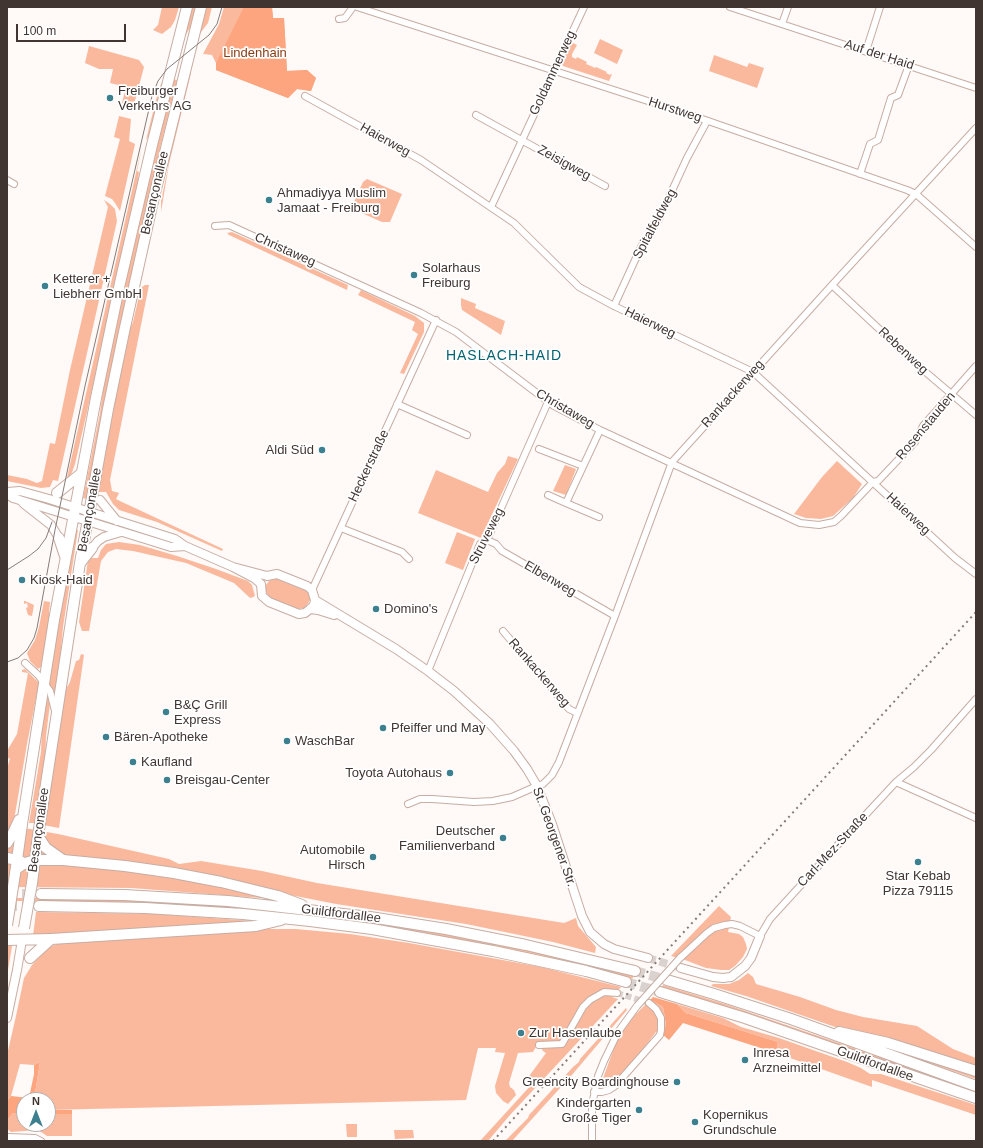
<!DOCTYPE html>
<meta charset="utf-8">
<style>
body{margin:0}
#map{position:relative;width:983px;height:1148px;overflow:hidden;background:#fff9f7;font-family:Helvetica,sans-serif}
canvas{display:block}
.frame{position:absolute;inset:0;border:8px solid #403531;pointer-events:none}
.north{position:absolute;left:16px;top:1092px;width:40px;height:40px;box-sizing:border-box;background:#fff;border:1px solid #b3aead;border-radius:50%;rotate:0deg;font-size:11px;font-weight:700;line-height:16px;text-align:center;color:#403531}
.north::after{content:'';display:block;margin:auto;width:14px;height:18px;background:#3c808f;clip-path:polygon(50% 0,100% 100%,50% 72%,0 100%)}
.scale{position:absolute;left:16px;top:24px;width:110px;height:18px;box-sizing:border-box;border:2px solid #403531;border-top:0;padding-left:5px;font-size:12px;line-height:14px;white-space:nowrap;color:#403531;-webkit-text-stroke:3px #fff;paint-order:stroke}
</style>
<div id="map">
<canvas width="983" height="1148"></canvas>
<div class="frame"></div>
<div class="north">N</div>
<div class="scale">100 m</div>
</div>
<script>
const ctx = document.querySelector('canvas').getContext('2d');
ctx.lineJoin = 'round';
function fillPath(path, color) {
  ctx.fillStyle = color;
  ctx.fill(path, 'evenodd');
}
function poly(rows) {
  const path = new Path2D();
  for (const r of rows) {
    path.moveTo(r[0], r[1]);
    for (let i = 2; i < r.length; i += 2) path.lineTo(r[i], r[i + 1]);
  }
  return path;
}
function trace(path, color, width, dash) {
  ctx.strokeStyle = color;
  ctx.lineWidth = width;
  ctx.lineCap = dash ? 'butt' : 'round';
  ctx.setLineDash(dash || []);
  ctx.stroke(path);
}
function drawText(font, color, halo, rows, align = 'center') {
  ctx.font = font + ' Helvetica,sans-serif';
  ctx.lineWidth = 3.5;
  ctx.setLineDash([]);
  ctx.textBaseline = 'middle';
  ctx.strokeStyle = halo;
  ctx.fillStyle = color;
  for (const [text, x, y, turn = 0] of rows) {
    ctx.save();
    ctx.translate(x, y);
    ctx.rotate((+turn || 0) * Math.PI / 180);
    ctx.textAlign = isNaN(turn) ? turn : align;
    if (halo) ctx.strokeText(text, 0, 0);
    ctx.fillText(text, 0, 0);
    ctx.restore();
  }
}
fillPath(poly([
 [162,7,179,7,175,20,171,27,162,34,153,30,158,25],
 [191,7,197,7,192,24,183,40],
 [205,7,212,7,208,23,198,36],
 [224,7,272,7,273,18,284,18,287,71,307,70,316,78,311,91,297,89,288,98,216,70,216,63,212,55,203,54,219,24],
 [600,39,623,50,617,64,594,53],
 [571,42,577,45,572,54,572,57,576,59,577,57,587,62,586,64,591,66,595,68,596,67,607,72,606,73,610,75,611,74,612,74,609,81,563,66,562,63],
 [89,46,139,60,144,67,133,108,127,109,121,107,126,87,110,83,113,69,99,69,85,63],
 [714,55,747,67,749,63,764,68,757,88,709,71],
 [191,73,169,164,161,212,161,201,168,168,169,150,188,74],
 [164,79,151,132,146,140,159,88],
 [172,79,177,80,160,148,87,499,83,498,100,413,106,367,132,247],
 [119,116,131,119,129,141,135,144,120,211,115,203,112,199,105,196,120,139,114,137],
 [142,146,137,171,139,172,136,198,75,464,71,475,66,482],
 [367,179,402,194,390,222,382,222,355,210,354,202,363,182],
 [104,200,110,204,115,209,117,221,58,481,53,480,50,487,41,488,7,481,7,475,27,479,37,483,42,481,50,443,55,444,70,370,108,207],
 [232,232,348,285,347,290,229,235,227,233],
 [145,285,149,285,110,480,112,491,119,493,116,499,122,502,223,549,222,551,157,522,119,510,113,504,106,492,99,492,98,481,126,339,133,322,139,296,142,287],
 [361,290,415,316,424,323,424,332,404,374,400,373,418,334,412,330,415,322,358,295],
 [461,298,476,304,475,308,505,321,501,335,462,310,461,305],
 [508,456,518,459,481,538,418,513,436,470,488,492,497,473,505,464],
 [837,461,862,484,853,498,833,516,821,519,806,518,794,514,822,477],
 [565,465,576,469,566,495,553,491],
 [74,530,78,530,63,627,59,670,55,699,48,681],
 [457,532,475,539,463,570,445,563],
 [119,542,140,545,177,556,216,569,248,581,252,585,255,596,251,598,249,597,234,583,186,563,133,551,116,549,108,552,101,561,89,631,82,631,79,622,88,560,90,558,98,558,101,550,106,544],
 [272,579,277,579,306,591,310,595,310,600,307,605,304,608,297,609,269,597,265,590,266,585,269,581],
 [24,601,25,601,34,605,32,616,28,615,26,608,28,607,27,603,24,604],
 [44,601,50,602,49,612,50,617,41,667,38,669,30,661,27,653,35,640,39,627],
 [81,654,84,655,59,828,43,825,65,691,70,682,76,661,79,660],
 [25,669,39,683,27,744,13,826,58,834,169,859,179,864,201,861,262,871,317,883,564,923,576,918,578,926,596,947,595,953,553,942,466,924,336,904,275,892,261,898,131,888,7,887,7,769,10,758,7,759,7,751,17,734,28,673,22,672,22,670],
 [47,691,50,704,46,736,45,761,35,823,29,823,41,752,42,725],
 [7,898,83,898,189,902,304,913,411,928,500,944,588,964,634,976,632,979,499,947,380,926,248,910,189,905,83,901,7,901],
 [719,906,731,917,728,932,739,934,743,937,746,944,747,949,743,957,735,966,729,970,721,970,706,968,685,960,671,956],
 [36,912,156,914,254,921,33,936],
 [268,929,296,929,350,934,409,943,541,967,621,987,612,997,618,999,510,1115,488,1141,480,1141,532,1084,527,1079,546,1053,543,1051,541,1048,536,1047,533,1052,518,1053,509,1083,510,1087,514,1090,516,1095,508,1104,503,1101,496,1093,495,1086,505,1053,495,1052,496,1048,478,1048,466,1100,48,1110,48,1100,34,1100,40,1062,34,1065,20,1064,11,1096,7,1101,7,1055,16,1016,24,978,32,965,49,947,63,942],
 [7,945,12,946,7,976],
 [748,973,753,977,756,984,800,997,836,1010,863,1017,917,1026,953,1049,976,1058,976,1068,844,1030,746,996,711,986,713,984,729,984,739,980],
 [663,985,728,1005,976,1090,976,1094,661,988],
 [650,1000,663,1007,666,1026,663,1035,656,1032,634,1061,611,1085,606,1087,603,1084,602,1081,617,1040,628,1022],
 [677,1004,723,1018,741,1027,779,1038,847,1062,861,1068,870,1074,881,1074,976,1105,976,1115,872,1080,872,1087,776,1053,778,1042,686,1013],
 [626,1008,627,1010,571,1076,512,1141,505,1141,528,1118,529,1115,573,1067,579,1062,580,1059],
 [870,1042,976,1074,976,1079,909,1056],
 [13,1113,24,1113,24,1124,48,1124,48,1114,72,1114,72,1136,47,1136,38,1130,11,1132,7,1129,7,1120],
 [346,1124,357,1124,357,1137,347,1137],
 [394,1130,413,1130,414,1138,395,1139]
]), '#fab99d');
fillPath(poly([
 [244,7,272,7,273,18,284,18,287,71,307,70,316,78,311,91,297,89,288,98,216,70,216,63],
 [653,997,677,1004,686,1013,778,1042,776,1053,683,1023,669,1040,663,1035,666,1025,663,1007,650,1000],
 [40,1062,34,1100,24,1100,24,1113,13,1113,7,1120,7,1101,11,1096,29,1098,34,1074,34,1065],
 [48,1110,72,1110,72,1114,48,1114]
]), '#fca57e');
trace(poly([
 [617,993,649,1003]
]), '#d9d2cf', 6, [6, 3]);
trace(poly([
 [648,958,681,968]
]), '#d9d2cf', 8, [8, 4]);
trace(poly([
 [7,894,37,894],
 [7,906,37,906],
 [635,971,667,980],
 [626,982,660,992]
]), '#d9d2cf', 10, [10, 5]);
const minor = poly([
 [357,7,688,114,907,190,916,194,976,247],
 [730,7,976,88],
 [339,19,345,18,353,7],
 [782,24,788,7],
 [866,51,880,7],
 [305,96,421,160,514,223,579,287,614,306,753,372,955,558,976,574],
 [476,115,605,186],
 [860,174,870,144,878,140,891,98,898,95,909,65],
 [7,180,14,184],
 [491,207,584,7],
 [215,226,229,225,421,313,456,332,554,406,600,430,800,523,819,525,834,522,841,516,873,482,878,481,915,442,923,426,976,366],
 [832,285,922,369,976,415],
 [614,306,641,247,659,219,687,158,707,121],
 [397,404,467,435],
 [539,449,583,466],
 [548,495,566,503,600,430],
 [566,503,599,517],
 [341,528,402,552,409,559],
 [487,540,496,544,502,551,615,616],
 [312,590,436,320],
 [503,631,569,709,577,713],
 [25,663,38,675,50,691,55,711],
 [428,671,480,544,487,540,548,402],
 [896,782,976,818],
 [408,804,420,799,432,799,474,802,493,801,512,797,537,786,543,784,552,775,559,762,615,616,672,462,832,285,976,128],
 [680,958,707,933,714,928,725,925,732,924,740,926,760,936,770,919,833,850,896,782,914,767,931,750,976,699],
 [539,1045,562,1044,583,1007,590,1000,604,992,617,993],
 [594,1092,602,1092,609,1090,615,1086,660,1035,661,1030,661,1018,656,1009,649,1003],
 [7,1137,35,1138,41,1141],
 [592,1141,592,1105,598,1076,604,1061,618,1032,637,1006]
]);
const tertiary = poly([
 [7,492,20,491,49,499,175,539,185,546,233,567,267,576,277,574,307,586,312,590,315,600,314,605,310,609,305,613,299,614,269,602,262,596,261,584,254,578,233,567],
 [7,494,13,498,155,542,171,547,185,546],
 [100,500,117,521],
 [23,503,51,525,59,538],
 [92,548,98,541,104,537,121,532],
 [315,600,396,649,428,671,454,691,490,724,514,751,527,769,537,786,552,824,582,916,590,932,604,944,614,949,648,958],
 [310,609,318,610,334,615],
 [681,968,713,977,723,978,731,977,745,966,751,958,760,936],
 [7,1018,17,970,22,940]
]);
const primary = poly([
 [57,493,82,473],
 [59,538,65,556],
 [81,562,92,548],
 [38,836,46,848,63,860],
 [7,843,12,835,19,820],
 [7,858,18,860,22,862],
 [16,869,25,863,35,860,63,860],
 [15,874,22,824,54,620,96,398,120,283,152,145,187,7],
 [32,883,38,836,80,563,108,409,124,332,153,201,201,7],
 [7,940,51,939],
 [30,958,51,939]
]);
const trunk = poly([
 [63,860,125,866,174,873,221,882,278,896,302,905],
 [41,894,124,895,228,901,370,917,446,929,526,945,635,971],
 [39,906,145,908,243,914,310,921,372,929,493,951,586,971,626,982],
 [51,939,256,926,281,920],
 [667,980,714,994,791,1019,976,1086],
 [660,992,745,1018,976,1098],
 [839,1032,888,1043,976,1071]
]);
trace(minor, '#c7ada3', 8);
trace(tertiary, '#c7ada3', 10);
trace(primary, '#c7ada3', 12);
trace(trunk, '#c7ada3', 12);
trace(minor, '#fff', 6);
trace(tertiary, '#fff', 8);
trace(primary, '#fff', 10);
trace(trunk, '#fff', 10);
trace(poly([
 [7,570,29,556,38,549,46,538,52,522],
 [7,662,18,658,27,650,34,638,37,628,55,530,85,386,152,96,158,81,167,69,209,35,217,24,222,7]
]), '#867c79', 1);
trace(poly([
 [493,1141,976,612]
]), '#867c79', 2, [2, 4]);
const minorBridge = poly([
 [637,1006,680,958]
]);
const primaryBridge = poly([
 [7,925,15,874],
 [24,928,32,883]
]);
trace(minorBridge, '#c7ada3', 8, []);
trace(primaryBridge, '#c7ada3', 12, []);
trace(minorBridge, '#fff', 6);
trace(primaryBridge, '#fff', 10);
for (const [x, y, r, color] of [
 [110,98,4,"#3c808f"],
 [269,200,4,"#3c808f"],
 [414,275,4,"#3c808f"],
 [45,286,4,"#3c808f"],
 [322,450,4,"#3c808f"],
 [22,580,4,"#3c808f"],
 [376,609,4,"#3c808f"],
 [166,712,4,"#3c808f"],
 [383,728,4,"#3c808f"],
 [106,737,4,"#3c808f"],
 [287,741,4,"#3c808f"],
 [133,762,4,"#3c808f"],
 [450,773,4,"#3c808f"],
 [167,780,4,"#3c808f"],
 [503,838,4,"#3c808f"],
 [373,857,4,"#3c808f"],
 [918,862,4,"#3c808f"],
 [521,1033,4,"#3c808f"],
 [745,1060,4,"#3c808f"],
 [677,1082,4,"#3c808f"],
 [639,1110,4,"#3c808f"],
 [695,1122,4,"#3c808f"]
]) {
  const dot = new Path2D();
  dot.arc(x, y, r, 0, 2 * Math.PI);
  ctx.fillStyle = color;
  ctx.fill(dot);
  trace(dot, '#fff', 1.5);
}
drawText('13px', '#893c14', '#fff', [
 ["Lindenhain",255,53]
]);
drawText('13px', '#403531', '#fff', [
 ["Auf der Haid",879,55,18],
 ["Goldammerweg",553,73,-65],
 ["Hurstweg",675,110,18],
 ["Haierweg",385,140,29],
 ["Zeisigweg",564,163,29],
 ["Besançonallee",155,193,-77],
 ["Spitalfeldweg",655,224,-62],
 ["Christaweg",285,250,24],
 ["Haierweg",650,323,26],
 ["Rebenweg",903,351,43],
 ["Rankackerweg",733,394,-48],
 ["Christaweg",565,409,30],
 ["Rosenstauden",926,426,-50],
 ["Heckerstraße",369,466,-65],
 ["Besançonallee",90,510,-80],
 ["Haierweg",908,514,43],
 ["Struveweg",487,536,-63],
 ["Elbenweg",550,579,30],
 ["Rankackerweg",539,673,49],
 ["Besançonallee",39,830,-82],
 ["St. Georgener Str.",554,837,70],
 ["Carl-Mez-Straße",833,850,-47],
 ["Guildfordallee",341,914,7],
 ["Guildfordallee",875,1064,20]
]);
drawText('13px', '#403531', '#fff', [
 ["Freiburger",118,91],
 ["Verkehrs AG",118,106],
 ["Ahmadiyya Muslim",277,193],
 ["Jamaat - Freiburg",277,208],
 ["Solarhaus",422,268],
 ["Freiburg",422,283],
 ["Ketterer +",53,279],
 ["Liebherr GmbH",53,294],
 ["Aldi Süd",314,450,"right"],
 ["Kiosk-Haid",30,580],
 ["Domino's",384,609],
 ["B&Ç Grill",174,705],
 ["Express",174,720],
 ["Pfeiffer und May",391,728],
 ["Bären-Apotheke",114,737],
 ["WaschBar",295,741],
 ["Kaufland",141,762],
 ["Toyota Autohaus",442,773,"right"],
 ["Breisgau-Center",175,780],
 ["Deutscher",495,831,"right"],
 ["Familienverband",495,846,"right"],
 ["Automobile",365,850,"right"],
 ["Hirsch",365,865,"right"],
 ["Star Kebab",918,876,"center"],
 ["Pizza 79115",918,891,"center"],
 ["Zur Hasenlaube",529,1033],
 ["Inresa",753,1053],
 ["Arzneimittel",753,1068],
 ["Greencity Boardinghouse",669,1082,"right"],
 ["Kindergarten",631,1103,"right"],
 ["Große Tiger",631,1118,"right"],
 ["Kopernikus",703,1115],
 ["Grundschule",703,1130]
], 'left');
ctx.letterSpacing = '1px';
drawText('14px', '#046373', '#fff', [
 ["HASLACH-HAID",504,356]
]);
ctx.letterSpacing = '0px';
</script>
